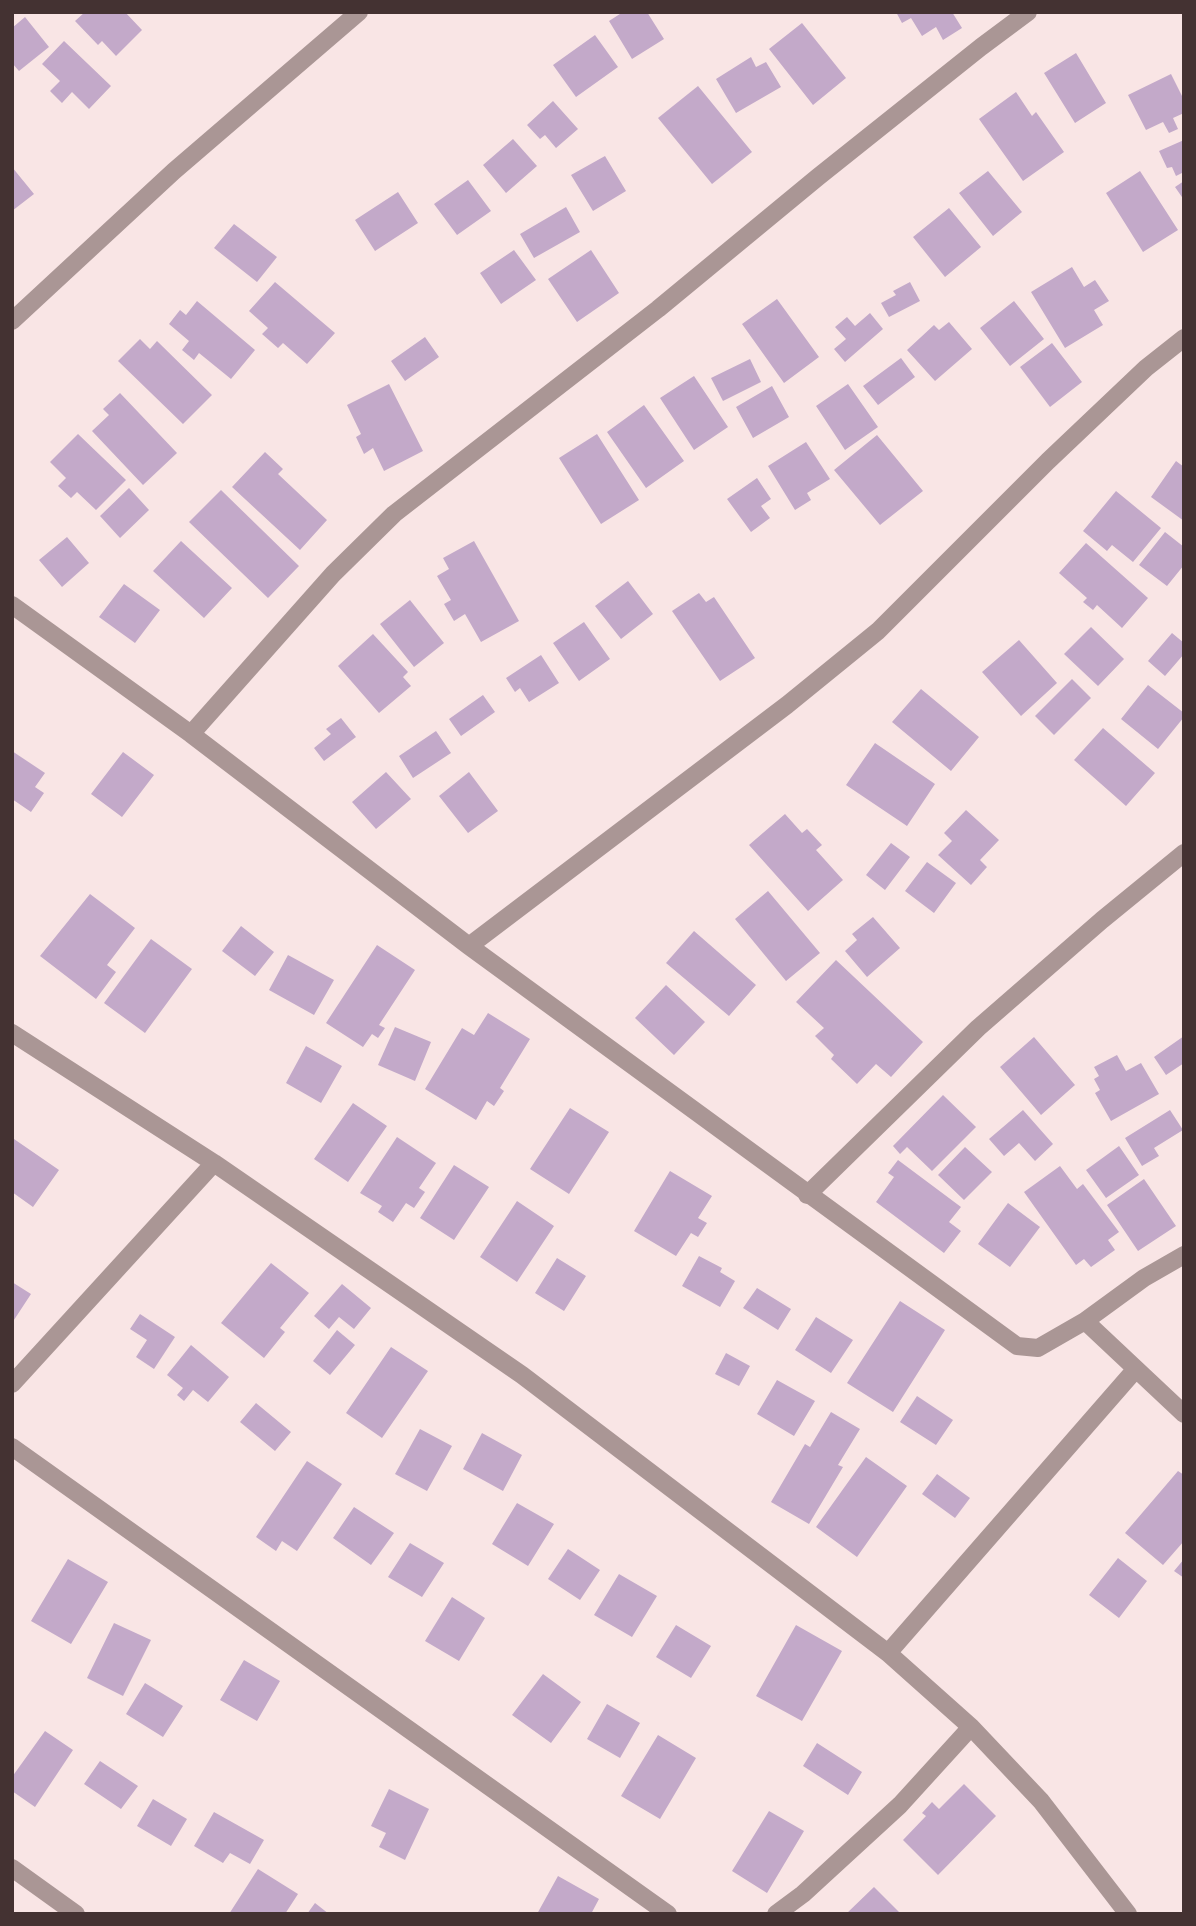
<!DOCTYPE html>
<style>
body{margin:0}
#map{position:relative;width:1196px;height:1926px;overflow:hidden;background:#f9e5e5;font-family:"Asap Condensed",sans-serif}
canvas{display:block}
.frame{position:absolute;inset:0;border:14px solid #443232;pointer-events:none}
</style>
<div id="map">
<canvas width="1196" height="1926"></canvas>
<div class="frame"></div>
</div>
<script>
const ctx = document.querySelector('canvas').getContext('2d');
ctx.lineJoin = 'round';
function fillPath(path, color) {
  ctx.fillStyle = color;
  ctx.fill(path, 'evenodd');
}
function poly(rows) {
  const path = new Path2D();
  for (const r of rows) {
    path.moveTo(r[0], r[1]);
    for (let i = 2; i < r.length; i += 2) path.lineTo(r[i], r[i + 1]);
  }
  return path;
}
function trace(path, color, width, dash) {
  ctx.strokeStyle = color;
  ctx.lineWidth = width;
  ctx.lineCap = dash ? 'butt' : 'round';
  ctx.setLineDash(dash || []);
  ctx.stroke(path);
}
fillPath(poly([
 [85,12,125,12,142,30,116,56,102,41,98,45,75,21],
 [623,12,647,12,664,39,632,59,609,21],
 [896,12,952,12,962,28,943,40,936,27,922,36,911,18,902,23],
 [25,17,49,47,19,71,12,63,12,28],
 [802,23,846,78,813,105,769,49],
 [595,35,618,67,576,97,553,65],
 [64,41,111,86,89,109,72,92,62,103,50,91,60,81,42,64],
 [1076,53,1106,103,1075,123,1044,73],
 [751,57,756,67,766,62,781,87,736,113,716,79],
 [1171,74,1184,100,1184,113,1173,118,1178,129,1169,133,1163,122,1146,130,1128,95],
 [698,86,752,152,712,184,658,118],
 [1016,92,1032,116,1036,112,1064,152,1023,181,979,119],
 [553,101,578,129,556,148,545,135,540,139,527,125],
 [513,139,537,166,506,193,483,165],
 [1184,140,1184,172,1176,176,1172,167,1167,168,1159,151],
 [605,156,626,191,593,211,571,175],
 [12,167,34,194,12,211],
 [988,171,1022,212,993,236,959,193],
 [1140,171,1178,230,1143,252,1106,193],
 [468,180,491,211,457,235,434,204],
 [1184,181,1184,200,1175,187],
 [398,192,418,223,375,251,355,220],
 [566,207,580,232,534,258,520,234],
 [949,208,981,247,945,277,913,237],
 [234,224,277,257,257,282,214,248],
 [514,250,536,280,501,304,480,273],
 [591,250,619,293,577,322,548,279],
 [1072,267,1084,287,1095,280,1109,301,1094,310,1103,325,1065,348,1031,292],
 [275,282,335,333,307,364,283,343,278,348,262,334,268,328,249,311],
 [910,282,920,301,889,317,881,303,896,295,893,291],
 [777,299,819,357,784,383,742,324],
 [197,301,255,350,231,379,199,353,194,360,182,350,189,341,169,324,180,310,186,315],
 [1014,301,1044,339,1010,366,980,328],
 [870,313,883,329,845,362,834,349,846,339,835,327,847,317,855,326],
 [949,322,972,349,935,381,907,350,934,325,939,330],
 [425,337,439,357,405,381,391,361],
 [140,339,150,349,157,341,212,395,183,424,118,361],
 [1052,343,1082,382,1050,407,1020,367],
 [901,358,915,377,878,405,863,386],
 [750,359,761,382,723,401,711,378],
 [694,376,728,427,694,450,660,398],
 [389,384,423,451,384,471,373,448,364,454,356,437,361,434,347,405],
 [848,384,878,427,845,450,816,406],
 [772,386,789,417,753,438,736,407],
 [120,393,177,453,143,485,92,431,109,415,103,409],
 [644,405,684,461,646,488,607,432],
 [78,434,126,480,96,510,77,492,71,498,58,486,66,478,50,462],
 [597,434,639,500,601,524,559,458],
 [877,435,923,491,880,525,834,470],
 [806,442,830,479,807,493,811,500,795,510,768,466],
 [265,452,283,469,278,474,327,520,300,550,232,487],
 [1176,461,1184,467,1184,521,1151,497],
 [757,478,771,499,761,506,770,518,751,532,727,499],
 [129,488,149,510,120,538,100,516],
 [221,490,299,566,268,598,189,522],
 [1116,491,1161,528,1133,562,1112,545,1107,551,1083,531],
 [1165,532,1184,547,1184,565,1167,586,1139,565],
 [67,537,89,563,62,587,39,560],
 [181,541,232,588,204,618,153,571],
 [474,541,519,621,481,642,465,614,454,621,444,604,451,600,437,576,449,569,443,558],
 [1086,543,1148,598,1122,628,1097,605,1093,610,1083,602,1087,598,1059,573],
 [628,581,653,614,621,639,595,606],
 [124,584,160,610,135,643,99,617],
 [699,593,706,602,714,597,755,658,720,681,672,611],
 [410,600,444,643,414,667,380,624],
 [584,622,610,659,579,681,553,643],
 [1091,627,1124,659,1098,686,1064,654],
 [1172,633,1184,643,1184,654,1165,676,1148,661],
 [373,634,408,672,403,677,411,686,379,713,338,666],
 [1019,640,1057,683,1021,716,982,672],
 [541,655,559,683,529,702,520,688,515,692,506,678],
 [1072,679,1091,698,1054,735,1035,716],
 [1148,685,1184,713,1184,717,1158,749,1121,719],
 [921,689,979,737,951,771,892,722],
 [483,695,495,712,461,736,449,719],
 [341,718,356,737,324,761,314,748,331,734,326,729],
 [1103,728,1155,773,1126,806,1074,760],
 [436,731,451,753,413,778,399,756],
 [875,743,935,784,907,826,846,785],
 [12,751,45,773,35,787,44,793,31,812,12,799],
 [123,752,154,775,122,817,91,794],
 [386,772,411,799,376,829,352,802],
 [469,772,498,811,468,833,439,796],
 [966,810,999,840,980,860,987,867,971,885,938,855,952,841,944,833],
 [785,814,802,833,807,829,822,845,816,850,843,880,808,911,749,845],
 [891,843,910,857,885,890,866,875],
 [927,862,956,883,934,913,905,891],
 [768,891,820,953,786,981,735,919],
 [90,894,135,928,107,965,116,972,96,999,40,956],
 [873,917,900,948,867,977,845,951,857,940,852,934],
 [241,926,274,952,255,976,222,951],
 [694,931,756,985,729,1016,666,963],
 [151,939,192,969,145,1033,104,1003],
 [377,945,415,970,379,1025,385,1028,378,1038,372,1034,363,1047,326,1023],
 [288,955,334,980,314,1015,269,990],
 [836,960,923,1042,891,1077,876,1064,857,1084,831,1059,834,1055,815,1036,824,1028,796,1002],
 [666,985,705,1022,674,1055,635,1018],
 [488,1013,530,1039,500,1088,504,1091,494,1106,487,1101,476,1120,425,1089,462,1028,474,1035],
 [395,1027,431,1042,415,1081,378,1065],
 [1184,1036,1184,1063,1166,1075,1154,1057],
 [1034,1037,1075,1085,1041,1115,1000,1067],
 [306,1046,342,1066,321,1103,286,1083],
 [1117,1055,1126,1071,1141,1063,1159,1094,1111,1121,1095,1093,1100,1090,1094,1079,1099,1076,1094,1067],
 [943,1095,976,1127,932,1171,907,1147,900,1154,893,1146],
 [353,1103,387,1126,348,1182,314,1159],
 [570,1108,609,1132,569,1194,530,1169],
 [1023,1110,1053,1144,1035,1161,1019,1143,1004,1156,989,1139],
 [1170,1110,1183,1130,1154,1148,1159,1156,1142,1166,1125,1138],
 [397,1137,436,1163,419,1188,425,1192,414,1208,406,1203,393,1222,378,1212,382,1206,360,1193],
 [14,1139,59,1170,33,1207,12,1192],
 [1119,1146,1139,1175,1106,1198,1086,1170],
 [965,1147,992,1172,964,1200,938,1175],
 [898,1160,961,1207,949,1222,961,1231,944,1253,876,1202,894,1177,888,1173],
 [454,1165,489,1187,454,1240,420,1218],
 [1060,1166,1077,1189,1083,1184,1119,1232,1108,1240,1115,1250,1091,1267,1084,1259,1076,1265,1024,1192],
 [670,1171,712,1196,698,1218,707,1223,698,1237,691,1233,676,1256,634,1231],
 [1144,1179,1176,1226,1138,1251,1107,1205],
 [517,1201,554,1226,517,1282,480,1257],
 [1008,1203,1040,1227,1010,1267,978,1244],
 [699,1256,722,1268,720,1272,735,1281,720,1307,682,1286],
 [557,1258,586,1276,564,1311,535,1293],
 [271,1263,309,1293,280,1328,285,1332,264,1358,221,1323],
 [12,1282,31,1294,12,1323],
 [342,1284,371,1308,354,1329,339,1317,329,1329,314,1316],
 [757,1288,791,1309,778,1330,743,1308],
 [900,1301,945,1330,893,1412,847,1383],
 [140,1314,175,1337,154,1369,136,1357,147,1340,130,1329],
 [816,1317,853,1340,831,1373,795,1350],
 [337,1330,355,1345,330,1375,313,1361],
 [191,1345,229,1377,208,1402,193,1390,184,1401,177,1395,183,1388,167,1375],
 [391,1347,428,1371,382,1438,346,1413],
 [726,1353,750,1366,739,1386,715,1374],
 [777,1380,815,1401,794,1436,757,1414],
 [917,1396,953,1420,936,1445,900,1422],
 [256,1403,291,1432,275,1451,240,1422],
 [831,1412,860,1429,838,1465,843,1467,809,1524,771,1502,805,1444,810,1447],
 [420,1429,452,1446,427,1491,395,1474],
 [482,1433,522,1455,503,1491,463,1469],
 [866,1457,907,1486,857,1557,816,1527],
 [307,1461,342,1484,297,1551,282,1541,276,1551,256,1537],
 [1178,1471,1184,1475,1184,1541,1163,1565,1125,1533],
 [937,1474,970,1498,955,1518,922,1494],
 [517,1503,554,1524,528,1566,492,1544],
 [354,1507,394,1533,371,1565,333,1538],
 [410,1543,444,1563,422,1597,388,1577],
 [568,1549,600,1570,580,1600,548,1579],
 [1118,1558,1147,1581,1119,1618,1089,1595],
 [68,1559,108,1582,71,1644,31,1621],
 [1184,1559,1184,1578,1174,1571],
 [619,1574,657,1596,632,1637,594,1615],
 [452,1597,485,1618,459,1661,425,1641],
 [114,1623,151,1640,123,1696,87,1678],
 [676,1625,711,1646,691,1678,656,1657],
 [796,1625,842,1651,802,1721,756,1696],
 [244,1660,280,1681,257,1721,220,1700],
 [543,1674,581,1702,551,1743,512,1715],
 [145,1683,183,1706,163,1737,126,1714],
 [607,1704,640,1723,620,1758,587,1739],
 [45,1731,73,1750,35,1807,12,1791,12,1777],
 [658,1735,696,1758,660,1819,621,1796],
 [817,1743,862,1772,848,1795,803,1766],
 [100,1761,138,1786,121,1809,84,1784],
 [964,1784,996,1816,938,1875,903,1840,926,1816,922,1813,932,1802,939,1809],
 [389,1789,429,1809,405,1860,379,1847,386,1833,371,1826],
 [153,1799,187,1819,171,1846,137,1826],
 [769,1811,804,1831,767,1893,732,1871],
 [214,1812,264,1840,250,1864,230,1853,223,1863,194,1846],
 [258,1869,298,1894,285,1914,229,1914],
 [558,1876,599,1899,591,1914,537,1914],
 [874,1887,901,1914,846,1914],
 [315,1903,329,1914,307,1914]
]), '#c3a9c9');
trace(poly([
 [12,321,174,171,359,12],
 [12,605,191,734,469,946,1017,1346,1038,1348,1085,1321,1144,1278,1184,1255],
 [191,734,333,574,394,514,658,309,818,177,981,47,1028,12],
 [469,946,787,705,878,631,1048,461,1146,368,1184,338],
 [12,1033,214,1163,522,1375,888,1653,971,1727,1041,1801,1128,1914],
 [807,1195,978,1028,1102,920,1184,853],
 [1085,1321,1184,1414],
 [12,1384,214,1163],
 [12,1447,668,1914],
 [888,1653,1135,1370],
 [12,1868,76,1914],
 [776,1914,803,1894,900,1805,971,1727]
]), '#aa9695', 18);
</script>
